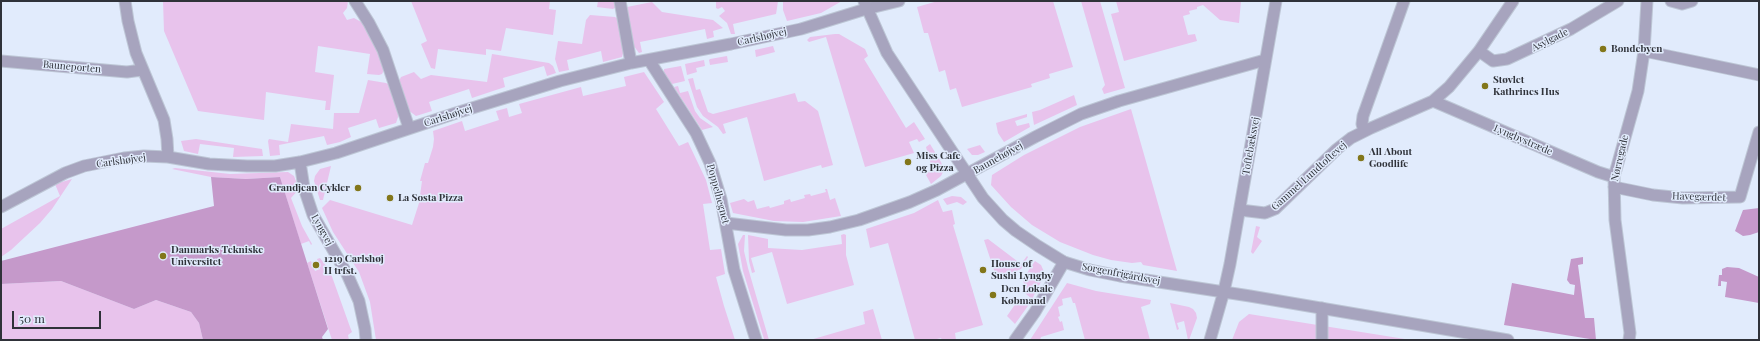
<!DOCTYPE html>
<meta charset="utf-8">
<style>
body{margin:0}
#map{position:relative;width:1760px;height:341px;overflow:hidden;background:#e1ebfc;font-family:"Playfair Display",serif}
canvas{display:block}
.frame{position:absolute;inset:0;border:2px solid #2f3239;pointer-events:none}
.scale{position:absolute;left:12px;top:311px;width:89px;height:18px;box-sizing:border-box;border:2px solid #2f3239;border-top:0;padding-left:5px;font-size:12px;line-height:14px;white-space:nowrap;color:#2f3239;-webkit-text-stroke:3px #e1ebfc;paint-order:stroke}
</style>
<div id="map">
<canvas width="1760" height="341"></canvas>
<div class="frame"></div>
<div class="scale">50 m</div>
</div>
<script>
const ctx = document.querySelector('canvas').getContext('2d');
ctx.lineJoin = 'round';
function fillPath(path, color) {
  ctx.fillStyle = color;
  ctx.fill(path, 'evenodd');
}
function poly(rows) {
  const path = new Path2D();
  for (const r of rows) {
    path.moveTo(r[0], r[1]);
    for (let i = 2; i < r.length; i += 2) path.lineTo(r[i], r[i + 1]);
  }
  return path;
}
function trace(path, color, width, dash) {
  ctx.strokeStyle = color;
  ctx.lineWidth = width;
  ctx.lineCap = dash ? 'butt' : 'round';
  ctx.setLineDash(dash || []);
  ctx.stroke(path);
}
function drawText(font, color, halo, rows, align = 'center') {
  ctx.font = font + ' "Playfair Display",serif';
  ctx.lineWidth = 3;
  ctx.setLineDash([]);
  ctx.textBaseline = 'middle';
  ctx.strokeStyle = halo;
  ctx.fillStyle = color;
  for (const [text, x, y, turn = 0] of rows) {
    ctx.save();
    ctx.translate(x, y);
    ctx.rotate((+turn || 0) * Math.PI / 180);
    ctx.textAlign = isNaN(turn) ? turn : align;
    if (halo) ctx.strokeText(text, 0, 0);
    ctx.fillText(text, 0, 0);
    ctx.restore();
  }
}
fillPath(poly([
 [163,1,348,1,347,8,343,13,347,20,354,18,363,23,383,61,384,70,382,74,379,75,367,74,370,54,318,46,315,72,334,75,330,110,325,110,326,101,266,92,264,120,198,111,164,31],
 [411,1,550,1,549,9,556,10,553,35,506,28,501,51,486,49,486,55,438,49,435,69,431,68,421,44,427,41],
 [598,1,616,1,616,7,613,9,597,7],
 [716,1,778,1,777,8,776,14,733,24,735,34,731,34,727,23,719,16,725,11,722,7,718,9,716,8],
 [783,1,842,1,821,13,787,21,783,10],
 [938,1,1053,1,1073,67,1049,74,1050,78,1031,84,1032,87,962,107,956,88,950,90,945,70,939,72,928,33,924,33,917,7],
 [1081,1,1100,1,1125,88,1104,94,1102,89,1105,85],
 [1116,1,1241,1,1239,23,1220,20,1203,5,1197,7,1197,9,1189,11,1190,14,1183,16,1188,35,1195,34,1197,41,1124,61,1111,14,1119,12],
 [652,2,662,12,713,20,723,28,713,31,714,37,707,39,705,29,640,42,642,52,639,53,633,45,627,7],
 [590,15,615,17,618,19,624,50,622,57,603,62,601,51,567,60,569,70,559,72,555,59,558,41,582,44,586,20],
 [835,34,839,34,865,49,868,56,864,59,906,128,914,122,925,139,919,142,917,139,909,142,914,153,865,167,826,37,809,42,807,40,810,37],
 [773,46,775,52,756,57,755,50],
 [492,54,549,63,553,66,556,73,547,76,544,66,503,78,505,87,472,98,469,89,429,102,432,111,416,116,408,110,399,81,401,77,414,72,421,79,431,75,487,82],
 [727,56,728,62,710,65,709,60,710,59],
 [704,60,705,66,696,68,697,72,687,75,685,64],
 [681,66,685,81,672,84,664,73,664,69],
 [644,72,664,102,656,109,679,146,688,142,706,180,712,203,703,204,710,250,721,249,725,274,716,277,724,306,735,340,376,340,370,302,359,272,333,232,322,208,330,200,412,225,419,203,422,181,420,181,425,163,428,163,433,147,434,139,433,131,462,121,465,131,499,120,496,111,507,108,509,117,522,113,519,104,581,87,583,96,626,86,624,77],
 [693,78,696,90,700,89,708,112,713,114,795,93,798,102,805,101,818,111,833,165,822,168,821,165,764,181,747,117,723,124,726,133,723,134,718,127,703,116,697,107,688,79],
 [368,80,386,83,390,85,399,114,396,123,379,128,376,119,348,128,351,137,340,142,327,145,324,136,279,145,280,155,270,156,268,141,269,139,288,142,291,124,333,129,334,113,359,113],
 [678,86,680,93,688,91,695,111,700,118,713,127,702,130,674,87],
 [1074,95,1077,105,1034,125,1032,112,1040,110],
 [1131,109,1155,193,1177,271,1143,265,1141,262,1132,263,1111,260,1093,255,1060,242,1032,225,1011,207,991,185,992,175,1024,155,1080,127],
 [1027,114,1027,117,1015,121,1017,126,1029,123,1030,127,1004,142,998,133,996,123],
 [196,139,262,149,263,156,233,157,234,148,200,144,198,154,184,151,181,141],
 [930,144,941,162,944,170,941,176,931,184,926,175,932,168,926,147],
 [980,145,985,152,978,155,972,155,967,149],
 [331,166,323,200,320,200,314,181,315,176,320,169],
 [175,168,230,174,288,172,294,176,299,189,291,198,302,226,312,244,311,245,309,241,301,244,280,177,246,179,211,177,172,169],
 [72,179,52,209,40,223,11,250,1,257,1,229,60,196,55,184],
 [825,189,827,189,830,200,835,198,841,216,803,222,774,221,733,213,730,203,744,199,748,202,754,200,757,209,769,206,770,208,784,204,784,201,790,199,791,202,805,198,804,195,810,194,811,196,826,192],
 [952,196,961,197,967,202,963,205,957,202,947,205,943,199],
 [938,200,943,212,952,210,955,224,953,225,983,325,955,333,956,340,942,340,941,338,933,340,915,340,888,243,870,248,866,229,914,213],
 [1256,226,1260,227,1257,237,1262,241,1253,254,1251,252],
 [844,234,846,235,846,255,854,285,787,304,772,252,751,258,755,272,752,273,749,261,748,235,768,239,768,248,802,250,842,244,841,235],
 [743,235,745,235,744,251,748,268,769,340,764,339,743,271,738,244],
 [988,239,1021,264,1027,256,1028,257,1021,269,1003,276,995,273,984,240],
 [320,258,330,271,350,327,352,332,348,335,349,340,332,340,307,263,311,261,315,271,320,269,317,259],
 [1035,261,1041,265,1045,274,1032,299,1026,294,1023,279],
 [61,281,134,309,156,300,191,312,199,323,203,340,1,340,1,284],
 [1067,283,1096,291,1151,300,1150,304,1141,307,1150,340,1085,340,1075,303,1073,303,1071,297,1062,299,1063,305,1058,307,1060,316,1058,317,1060,322,1062,321,1064,330,1041,337,1040,340,1030,340],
 [1025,300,1030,303,1015,324,1007,316,1016,303],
 [1170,303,1189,307,1193,309,1196,313,1197,318,1189,340,1188,340,1184,321,1177,323,1179,329,1177,330],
 [873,309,882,340,810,340,865,324,863,312],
 [1249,314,1411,340,1232,340,1239,322]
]), '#e8c3ec');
fillPath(poly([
 [211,177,246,179,280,177,328,329,322,337,323,340,203,340,199,323,191,312,156,300,134,309,61,281,1,284,1,261,214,206],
 [1759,208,1759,232,1750,235,1743,236,1735,231,1743,210],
 [1583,257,1583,264,1578,265,1585,318,1594,318,1596,340,1504,325,1512,283,1574,295,1575,285,1570,284,1567,280,1571,259],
 [1727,267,1739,268,1759,277,1759,303,1725,297,1727,282,1721,281,1721,286,1718,286,1719,275,1722,275,1722,269]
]), '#c599ca');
const minor = poly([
 [125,1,128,21,136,53,164,120,167,139,168,157],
 [355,1,369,23,383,50,409,128],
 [620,1,631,63],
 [1671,1,1682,4,1692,1],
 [1479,51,1493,61,1507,59,1571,29,1618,1],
 [1644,51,1759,75],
 [649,60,696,133,710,163,721,199,734,270,756,340],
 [1,61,127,72,142,70],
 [1433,101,1598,172,1614,177],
 [1364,131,1362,124,1363,116,1404,1],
 [300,162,304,188,313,215,347,274,359,301,365,329,366,340],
 [1614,187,1653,195,1683,198,1740,197,1759,132],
 [1,207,65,173,84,166,124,158,144,156,168,157,209,164,247,166,275,166,300,162,336,153,456,113,560,81,631,63,731,44,801,29,866,9,899,1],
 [1240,210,1265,213,1275,209,1337,149,1351,138,1371,128,1433,101,1449,87,1479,51,1513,1],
 [726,223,786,230,808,230,830,227,859,220,910,202,937,190,1035,137,1081,114,1119,101,1265,60],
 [1322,308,1322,340],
 [1015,340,1035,312,1064,262],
 [1629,340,1630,333,1615,220,1614,177,1638,91,1644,51,1647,1]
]);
const tertiary = poly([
 [864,1,887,53,983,198,1003,220,1016,231,1038,246,1064,262,1090,270,1120,276,1250,296,1508,340],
 [1210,340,1224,291,1230,264,1276,1]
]);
trace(minor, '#bdc6d5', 13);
trace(tertiary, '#bdc6d5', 13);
trace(minor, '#a7a4be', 11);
trace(tertiary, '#a7a4be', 11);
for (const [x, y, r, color] of [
 [1603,49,4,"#82761a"],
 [1485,86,4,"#82761a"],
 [1361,158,4,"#82761a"],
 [908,162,4,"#82761a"],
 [358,188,4,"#82761a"],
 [390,198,4,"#82761a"],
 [163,256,4,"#82761a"],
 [316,265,4,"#82761a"],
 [983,270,4,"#82761a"],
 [993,295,4,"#82761a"]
]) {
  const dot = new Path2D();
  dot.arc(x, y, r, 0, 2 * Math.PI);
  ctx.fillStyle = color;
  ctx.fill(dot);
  trace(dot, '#e1ebfc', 1.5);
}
drawText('10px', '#2f3239', '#e1ebfc', [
 ["Carlshøjvej",762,37,-13],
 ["Asylgade",1550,40,-26],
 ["Bauneporten",72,67,5],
 ["Carlshøjvej",448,116,-18],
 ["Lyngbystræde",1523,140,23],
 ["Toftebæksvej",1251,146,-80],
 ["Baunehøjvej",998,158,-29],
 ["Nørregade",1620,158,-77],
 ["Carlshøjvej",121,161,-8],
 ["Gammel Lundtoftevej",1309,176,-42],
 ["Poppelhegnet",718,194,75],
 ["Havegærdet",1699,197,2],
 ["Lyngvej",322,230,61],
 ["Sorgenfrigårdsvej",1121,274,11]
]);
drawText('bold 10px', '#2f3239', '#e1ebfc', [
 ["Bondebyen",1611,49],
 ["Støvlet",1493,80],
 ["Kathrines Hus",1493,92],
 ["All About",1369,152],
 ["Goodlife",1369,164],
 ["Miss Cafe",916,156],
 ["og Pizza",916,168],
 ["Grandjean Cykler",350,188,"right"],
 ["La Sosta Pizza",398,198],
 ["Danmarks Tekniske",171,250],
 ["Universitet",171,262],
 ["1219 Carlshøj",324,259],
 ["H trfst.",324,271],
 ["House of",991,264],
 ["Sushi Lyngby",991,276],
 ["Den Lokale",1001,289],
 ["Købmand",1001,301]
], 'left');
</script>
